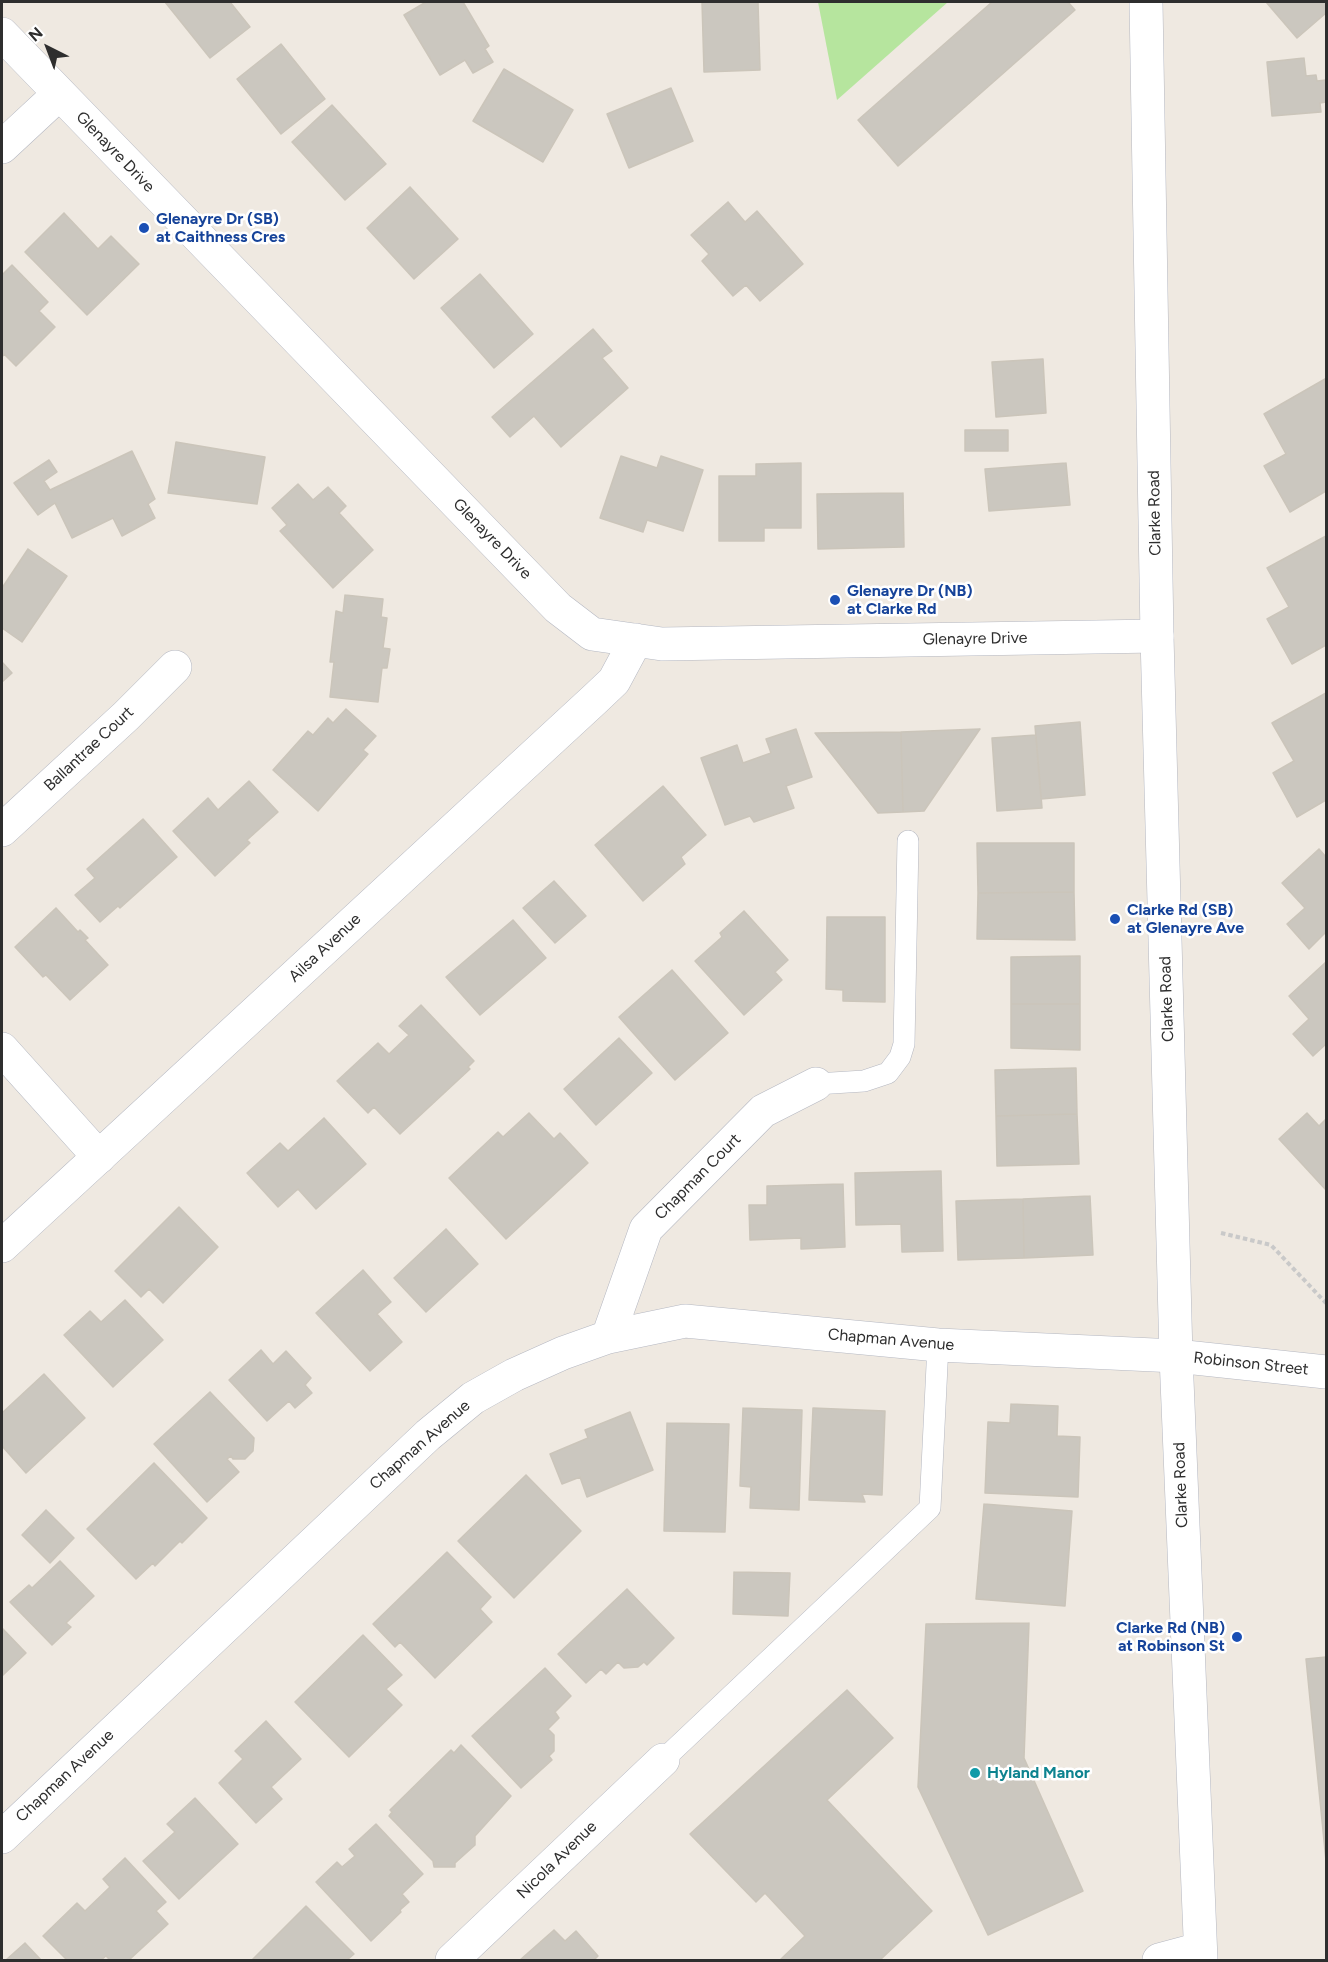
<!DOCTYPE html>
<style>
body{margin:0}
#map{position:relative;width:1328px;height:1962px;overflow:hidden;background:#efe9e1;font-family:Figtree,sans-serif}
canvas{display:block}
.frame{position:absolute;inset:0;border:3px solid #2e2e2e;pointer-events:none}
.north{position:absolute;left:18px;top:18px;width:60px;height:60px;-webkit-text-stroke:4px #fff;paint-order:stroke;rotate:318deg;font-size:16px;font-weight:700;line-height:24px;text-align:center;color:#2e2e2e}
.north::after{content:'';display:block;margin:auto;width:21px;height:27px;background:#2e2e2e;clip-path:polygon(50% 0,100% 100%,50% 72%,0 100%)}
</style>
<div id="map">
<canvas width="1328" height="1962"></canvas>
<div class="frame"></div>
<div class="north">N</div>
</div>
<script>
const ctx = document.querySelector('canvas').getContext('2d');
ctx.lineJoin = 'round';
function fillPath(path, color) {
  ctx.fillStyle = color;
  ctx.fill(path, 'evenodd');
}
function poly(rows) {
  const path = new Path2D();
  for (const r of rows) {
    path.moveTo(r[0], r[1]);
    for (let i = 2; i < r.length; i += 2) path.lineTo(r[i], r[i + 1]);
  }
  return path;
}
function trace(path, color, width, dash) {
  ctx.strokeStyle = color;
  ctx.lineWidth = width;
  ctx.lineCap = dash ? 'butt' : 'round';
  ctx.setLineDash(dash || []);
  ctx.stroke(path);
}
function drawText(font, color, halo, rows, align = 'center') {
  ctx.font = font + ' Figtree,sans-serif';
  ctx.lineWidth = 5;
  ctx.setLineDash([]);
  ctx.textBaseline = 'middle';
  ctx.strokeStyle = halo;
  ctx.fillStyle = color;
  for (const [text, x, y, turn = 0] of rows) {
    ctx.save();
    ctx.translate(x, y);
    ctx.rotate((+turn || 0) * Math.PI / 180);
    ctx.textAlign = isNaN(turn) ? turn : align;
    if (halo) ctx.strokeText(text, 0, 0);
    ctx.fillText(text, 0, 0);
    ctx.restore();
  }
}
fillPath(poly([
 [818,2,948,2,837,100]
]), '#b6e59e');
const building = poly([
 [165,2,230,2,250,27,210,58,165,2],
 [426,2,463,2,489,46,485,49,493,62,473,73,465,60,440,75,404,15,426,2],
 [702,2,758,2,760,70,704,72,702,2],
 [992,2,1068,2,1075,10,898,166,858,120,992,2],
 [1266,2,1326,2,1326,13,1297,38,1266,2],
 [281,44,325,99,281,134,237,79,281,44],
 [1304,58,1306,76,1316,75,1317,81,1326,80,1326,102,1320,103,1321,112,1272,116,1267,62,1304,58],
 [504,69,573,110,543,162,473,121,504,69],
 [671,88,693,141,629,168,607,114,671,88],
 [332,105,386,164,345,200,292,142,332,105],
 [410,187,458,239,414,279,367,228,410,187],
 [728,202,745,222,757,211,803,264,760,301,746,285,733,296,702,261,709,254,691,235,728,202],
 [64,213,98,249,111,236,139,264,87,315,25,252,64,213],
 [12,265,48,302,39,311,55,327,16,366,4,354,2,357,2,275,12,265],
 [480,274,533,334,494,368,441,308,480,274],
 [593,329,612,351,602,358,628,388,561,447,534,416,510,437,492,417,593,329],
 [1043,359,1046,413,996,417,992,362,1043,359],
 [1325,379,1326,491,1290,512,1264,466,1286,454,1264,414,1325,379],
 [965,430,1008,430,1008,451,965,451,965,430],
 [176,442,265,457,257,504,168,493,176,442],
 [132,451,155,499,148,504,155,518,122,536,113,518,72,538,55,503,38,515,14,483,49,460,57,472,44,481,50,490,132,451],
 [621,456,657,468,661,456,703,470,683,531,647,520,643,532,600,518,621,456],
 [801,463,801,528,764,528,764,541,719,541,719,476,756,476,756,464,801,463],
 [1066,463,1070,505,989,511,985,469,1066,463],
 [298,484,313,500,328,487,346,506,339,513,373,550,333,588,280,531,287,525,272,508,298,484],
 [903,493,904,547,818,549,817,494,903,493],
 [1326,536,1326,645,1292,664,1267,619,1289,607,1267,568,1326,536],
 [28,549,67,576,22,642,2,628,2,588,28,549],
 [345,595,383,599,381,617,387,618,383,648,390,649,387,668,382,668,378,702,330,697,334,662,330,662,336,611,343,613,345,595],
 [2,662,12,673,2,682,2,662],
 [1326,693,1326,800,1297,817,1273,773,1294,761,1272,723,1326,693],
 [346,709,376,736,363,750,368,754,318,811,273,770,308,731,313,735,328,718,333,723,346,709],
 [1080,722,1085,795,1041,799,1035,726,1080,722],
 [796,729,812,777,786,786,794,808,754,822,750,816,725,825,701,758,737,745,743,763,771,753,766,739,796,729],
 [980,729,924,811,903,812,901,732,980,729],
 [901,732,903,812,878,813,815,733,901,732],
 [1036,735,1042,808,997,811,992,738,1036,735],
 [249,781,278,812,247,840,250,843,215,876,173,831,208,798,218,810,249,781],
 [663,786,706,835,681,857,685,864,643,901,595,845,663,786],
 [143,819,177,857,120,908,118,906,100,922,75,895,95,878,87,869,143,819],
 [977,843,1074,843,1074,892,978,893,977,843],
 [1319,849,1326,857,1326,932,1309,949,1287,924,1305,908,1282,883,1319,849],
 [554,881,586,916,555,943,523,908,554,881],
 [1074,892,1075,940,977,939,978,893,1074,892],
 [56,908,78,932,80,930,88,938,85,940,108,965,70,1000,46,975,43,977,15,947,56,908],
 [744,911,788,960,775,972,782,980,744,1015,695,961,722,937,720,933,744,911],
 [827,917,885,917,885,1002,843,1001,843,990,826,989,827,917],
 [513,920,546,958,480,1015,446,977,513,920],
 [1080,956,1080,1004,1011,1004,1011,957,1080,956],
 [1326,962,1326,1044,1313,1056,1293,1034,1309,1019,1289,996,1326,962],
 [672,970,728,1033,675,1080,619,1017,672,970],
 [1011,1004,1080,1004,1080,1050,1011,1048,1011,1004],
 [421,1005,474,1061,468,1067,470,1069,400,1134,374,1107,368,1113,337,1081,378,1043,389,1054,409,1035,399,1026,421,1005],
 [619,1038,652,1073,596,1125,564,1089,619,1038],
 [1076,1068,1077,1114,996,1116,995,1070,1076,1068],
 [529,1113,554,1139,560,1133,588,1163,506,1239,449,1178,498,1132,503,1137,529,1113],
 [1307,1113,1319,1126,1326,1119,1326,1190,1279,1139,1307,1113],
 [1077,1114,1079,1164,997,1166,996,1116,1077,1114],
 [324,1118,366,1164,316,1209,298,1189,278,1207,247,1173,280,1143,288,1151,324,1118],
 [941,1171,943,1251,902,1252,901,1224,856,1225,855,1173,941,1171],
 [843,1184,845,1247,801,1249,801,1238,750,1240,749,1205,767,1205,767,1186,843,1184],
 [1090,1196,1093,1255,1024,1258,1023,1199,1090,1196],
 [1023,1199,1024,1258,958,1260,956,1201,1023,1199],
 [179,1207,218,1247,163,1303,149,1289,141,1297,115,1271,179,1207],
 [446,1229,478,1264,426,1312,394,1278,446,1229],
 [363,1270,391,1302,377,1314,402,1342,370,1371,316,1313,363,1270],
 [125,1300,163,1340,113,1387,64,1335,90,1311,101,1322,125,1300],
 [261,1350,273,1364,286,1351,311,1378,305,1385,312,1393,295,1408,289,1401,267,1421,229,1380,261,1350],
 [44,1374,85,1418,26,1473,2,1446,2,1413,44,1374],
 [210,1392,254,1438,253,1451,245,1459,233,1459,231,1456,227,1459,239,1472,207,1502,154,1444,210,1392],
 [1011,1404,1058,1406,1057,1436,1080,1437,1078,1497,985,1493,988,1422,1010,1423,1011,1404],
 [743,1408,802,1410,799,1510,750,1508,751,1487,740,1486,743,1408],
 [813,1408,885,1411,882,1495,862,1494,865,1502,809,1500,813,1408],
 [630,1412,653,1470,587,1497,580,1477,562,1484,550,1454,588,1438,585,1430,630,1412],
 [667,1423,729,1424,725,1532,664,1531,667,1423],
 [154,1463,207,1518,182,1543,180,1541,155,1566,153,1563,136,1579,87,1529,154,1463],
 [526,1475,581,1531,514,1598,458,1541,526,1475],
 [984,1504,1072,1511,1065,1606,976,1599,984,1504],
 [46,1510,74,1538,50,1563,22,1535,46,1510],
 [447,1552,491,1597,480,1609,492,1622,435,1678,400,1642,395,1647,373,1624,447,1552],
 [60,1561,94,1596,66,1623,71,1627,52,1645,10,1602,29,1585,32,1588,60,1561],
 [734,1572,790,1573,788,1616,733,1614,734,1572],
 [627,1589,674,1638,647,1665,644,1662,638,1667,624,1668,618,1662,606,1674,601,1669,586,1683,558,1654,627,1589],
 [1029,1623,1024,1758,1083,1891,988,1935,918,1787,926,1624,1029,1623],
 [2,1628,26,1653,2,1676,2,1628],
 [363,1635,402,1675,386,1689,402,1705,349,1757,295,1702,363,1635],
 [1326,1657,1326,1861,1306,1659,1326,1657],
 [545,1668,571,1696,555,1712,559,1718,548,1729,554,1735,554,1751,549,1756,552,1760,521,1788,472,1736,545,1668],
 [847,1690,893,1738,827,1800,932,1911,880,1960,780,1960,805,1936,765,1893,756,1902,690,1834,847,1690],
 [266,1721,301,1759,271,1787,282,1799,256,1823,219,1783,243,1759,235,1751,266,1721],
 [461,1745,511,1796,475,1836,475,1845,455,1863,455,1867,434,1867,433,1861,389,1816,392,1812,390,1810,451,1750,454,1753,461,1745],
 [195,1798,238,1844,179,1899,143,1861,175,1832,167,1824,195,1798],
 [376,1824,423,1874,402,1894,409,1902,400,1910,401,1912,371,1941,316,1882,337,1862,342,1867,355,1856,349,1849,376,1824],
 [125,1858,166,1902,156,1911,168,1924,129,1960,110,1960,106,1956,101,1960,67,1960,43,1936,77,1903,85,1911,110,1887,103,1879,125,1858],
 [306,1906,354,1954,347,1960,252,1960,306,1906],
 [554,1930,565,1941,576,1931,598,1956,594,1960,520,1960,554,1930],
 [25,1943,41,1960,6,1960,25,1943]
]);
fillPath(building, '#cbc7bf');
trace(building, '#cbc5ba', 1.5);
const service = poly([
 [816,1084,864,1081,888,1073,900,1057,904,1044,908,841],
 [663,1760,930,1508,938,1345]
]);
const minor = poly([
 [2,147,59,94],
 [2,830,126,716,175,667],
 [2,1049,99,1157],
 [608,1337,646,1229,763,1111,816,1084],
 [2,1837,428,1435,473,1398,514,1375,563,1353,608,1337,685,1321,938,1345,1176,1356],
 [452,1960,663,1760],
 [1159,1960,1200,1949]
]);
const tertiary = poly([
 [2,34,558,608,592,634,662,644,1157,636],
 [2,1246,595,699,614,681,636,640],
 [1176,1356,1326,1372]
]);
const secondary = poly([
 [1146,2,1157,636,1176,1356,1201,1960]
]);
trace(service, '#b4b7c1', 22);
trace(minor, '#b4b7c1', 34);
trace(tertiary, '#b4b7c1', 34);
trace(secondary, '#b4b7c1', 34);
trace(poly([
 [1221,1233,1271,1245,1326,1303]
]), '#c9c9c9', 4, [4.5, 3]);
trace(service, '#fff', 21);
trace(minor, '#fff', 33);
trace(tertiary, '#fff', 33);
trace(secondary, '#fff', 33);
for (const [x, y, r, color] of [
 [144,228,6,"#1a4fb4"],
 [835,600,6,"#1a4fb4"],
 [1115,919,6,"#1a4fb4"],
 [1237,1637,6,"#1a4fb4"],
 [975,1773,6,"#0f9aa8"]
]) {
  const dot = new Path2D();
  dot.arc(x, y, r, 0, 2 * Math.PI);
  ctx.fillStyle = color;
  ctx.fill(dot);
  trace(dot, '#fff', 2);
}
drawText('16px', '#2e2e2e', '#fff', [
 ["Glenayre Drive",115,152,46],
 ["Clarke Road",1155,513,-91],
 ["Glenayre Drive",492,539,46],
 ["Glenayre Drive",975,639,-1],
 ["Ballantrae Court",89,749,-43],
 ["Ailsa Avenue",325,948,-43],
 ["Clarke Road",1167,999,-92],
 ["Chapman Court",698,1177,-45],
 ["Chapman Avenue",891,1340,5],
 ["Robinson Street",1251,1364,6],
 ["Chapman Avenue",420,1445,-41],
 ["Clarke Road",1181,1485,-92],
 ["Chapman Avenue",65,1776,-43],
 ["Nicola Avenue",557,1860,-44]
]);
drawText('bold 16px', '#164399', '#fff', [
 ["Glenayre Dr (SB)",156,219],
 ["at Caithness Cres",156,237],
 ["Glenayre Dr (NB)",847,591],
 ["at Clarke Rd",847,609],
 ["Clarke Rd (SB)",1127,910],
 ["at Glenayre Ave",1127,928],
 ["Clarke Rd (NB)",1225,1628,"right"],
 ["at Robinson St",1225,1646,"right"]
], 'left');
drawText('bold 16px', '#0d838f', '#fff', [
 ["Hyland Manor",987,1773]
], 'left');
</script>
